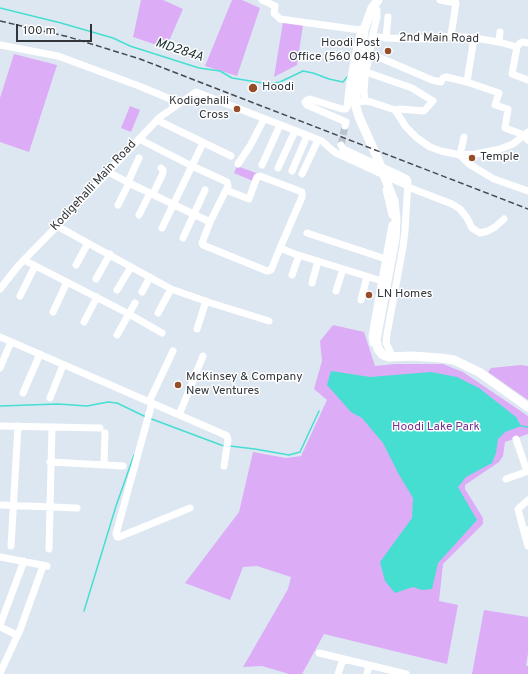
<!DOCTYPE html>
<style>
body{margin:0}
#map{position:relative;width:528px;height:674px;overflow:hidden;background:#dde7f2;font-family:Overpass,sans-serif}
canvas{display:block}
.scale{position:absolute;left:16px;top:24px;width:76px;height:18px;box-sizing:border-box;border:2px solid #32363a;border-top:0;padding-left:5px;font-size:12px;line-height:14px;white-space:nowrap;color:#32363a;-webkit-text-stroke:3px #fff;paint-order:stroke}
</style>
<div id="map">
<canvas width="528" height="674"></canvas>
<div class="scale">100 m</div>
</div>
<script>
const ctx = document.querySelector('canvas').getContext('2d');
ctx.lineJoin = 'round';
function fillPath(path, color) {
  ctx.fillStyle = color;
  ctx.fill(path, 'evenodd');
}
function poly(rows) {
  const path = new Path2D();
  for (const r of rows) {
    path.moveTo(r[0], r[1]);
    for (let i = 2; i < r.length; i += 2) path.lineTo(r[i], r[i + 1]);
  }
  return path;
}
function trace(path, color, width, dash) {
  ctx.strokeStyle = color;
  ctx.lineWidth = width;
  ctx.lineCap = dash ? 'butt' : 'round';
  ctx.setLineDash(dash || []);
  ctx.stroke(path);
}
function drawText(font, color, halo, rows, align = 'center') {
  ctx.font = font + ' Overpass,sans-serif';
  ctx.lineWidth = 3;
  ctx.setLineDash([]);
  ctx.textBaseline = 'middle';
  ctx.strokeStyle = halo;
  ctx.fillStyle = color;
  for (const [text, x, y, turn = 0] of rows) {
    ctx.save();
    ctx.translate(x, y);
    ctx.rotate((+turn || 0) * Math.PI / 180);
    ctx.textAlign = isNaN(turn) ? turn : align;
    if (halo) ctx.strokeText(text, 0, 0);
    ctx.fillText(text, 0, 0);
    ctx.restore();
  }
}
fillPath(poly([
 [141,0,163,0,183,9,166,48,133,37],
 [232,0,242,0,260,8,237,76,205,66],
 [283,22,303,25,297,65,274,77],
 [14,54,57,65,29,152,0,142,0,98],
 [130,106,140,110,131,132,121,128],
 [237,166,256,173,253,181,234,173],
 [333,325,364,332,375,366,395,364,443,364,463,372,528,416,528,434,505,442,503,456,499,462,465,485,465,489,483,518,483,524,443,564,439,601,458,605,447,664,324,634,302,674,289,674,262,666,243,667,288,589,291,577,257,566,243,567,230,600,185,583,239,512,253,452,286,458,301,456,327,400,314,389,322,361,320,341],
 [521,365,528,366,528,400,488,372,491,368],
 [484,610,528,617,528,653,526,666,528,666,528,674,472,674]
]), '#dcacf7');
fillPath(poly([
 [331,371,370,377,431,372,457,377,479,388,516,417,521,426,505,432,498,439,496,453,492,463,466,477,458,487,477,520,438,563,432,589,422,590,413,587,395,593,385,581,380,562,412,518,413,498,398,473,383,443,362,418,351,412,327,385]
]), '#46ded1');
trace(poly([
 [0,8,61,23,113,38,130,46,199,68,220,71,232,78,269,84,280,82,303,71,313,73,329,79,343,82,348,76],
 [0,406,58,404,87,406,108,402,117,403,146,417],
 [149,418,221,445,225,446],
 [521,426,528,427],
 [230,446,255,449,289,455,300,452,319,411],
 [84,611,116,506,134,455]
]), '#46ded1', 1.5);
trace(poly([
 [341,145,345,126]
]), '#bbc4cd', 7, [7, 3.5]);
trace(poly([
 [262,0,275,6,274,13,280,19,360,30],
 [440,0,456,3,451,36],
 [372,36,386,38,420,39,451,36,474,38,499,42,517,47,520,43,523,42,528,43],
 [386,38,388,17],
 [499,42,500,32],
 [0,45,58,56,139,86,180,103],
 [517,47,512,74,528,80],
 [369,53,432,80,441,82,443,78,446,77,467,82,499,93,495,105,508,109,505,128,524,135,528,140],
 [366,72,412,88,433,101,424,111,400,109,395,110],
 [467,82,474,38],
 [365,101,364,91,365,78,373,33,377,17,377,10],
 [348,103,365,101,371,102,395,110,406,127,417,138,430,147,441,151,460,155,476,154,500,149,513,144,528,132],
 [157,120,231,156],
 [345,126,346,122,307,105,305,102,307,100,310,99,342,109,346,109,347,107,350,81,361,29],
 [464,137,460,155,469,164,494,179,528,191],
 [139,139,192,166,227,182,228,186,226,190],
 [341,145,343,149,397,174,407,179,408,181,405,231,403,247,387,334,386,343,391,353],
 [238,164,250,146,264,119],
 [262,165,280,125],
 [278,168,295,131],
 [109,171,112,174,129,183,210,222],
 [292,171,307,136],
 [302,174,318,140],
 [128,182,139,158],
 [408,187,452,204,460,209,467,218,472,228,480,233,488,231,495,227,504,219],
 [386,190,392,215],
 [153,194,163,173,163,170,161,168],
 [118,205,129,183],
 [139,215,150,193],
 [57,226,171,289,211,303,269,321],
 [162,228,203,143],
 [307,233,386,259],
 [183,238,205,190],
 [280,248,302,197,302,192,260,176,257,177,249,199,226,190,210,222,202,243,203,245,267,271,271,270,280,248,295,254,382,281],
 [24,260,129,314,162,333],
 [76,265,88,243],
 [292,275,299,255],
 [96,279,110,254],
 [312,283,318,261],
 [0,289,18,266,57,226,160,117,196,92,322,141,332,150,336,153,408,186],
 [117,290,131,267],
 [336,291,343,269],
 [142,292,150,277],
 [20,296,35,266],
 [361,300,367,277],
 [53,312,67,282],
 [158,313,171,289],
 [84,322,97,297],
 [197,329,206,301],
 [117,335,135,303],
 [0,337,223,434,227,436,228,440,224,466],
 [373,343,372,337,374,324,392,225],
 [0,368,11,342],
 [23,393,40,354],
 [50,398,63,365],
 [149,402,173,351],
 [152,403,116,534,117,537,119,537,190,508],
 [179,415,203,356],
 [0,426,100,428],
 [516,439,527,471],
 [50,462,123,466],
 [104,465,105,433],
 [506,479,528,471],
 [0,505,77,508],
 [527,530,524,532,528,546],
 [524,532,518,509,528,500],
 [11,546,18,426],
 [49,549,52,427],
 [0,557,47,566],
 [0,625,24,561],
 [0,627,17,635],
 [319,653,406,674],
 [0,673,20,630,43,566],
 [338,674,343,659],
 [367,674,369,665]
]), '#fff', 7);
trace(poly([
 [378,0,372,8,364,30,357,84,356,97,356,107,359,117,377,157,394,201,396,219,395,239,376,340,378,349,383,355,389,357,412,356,441,358,454,360,479,372,528,407]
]), '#fff', 9);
trace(poly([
 [0,21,69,37,140,59,528,209]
]), '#454a4f', 1.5, [6, 3]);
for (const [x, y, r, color] of [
 [388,51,4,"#954e27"],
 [253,88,5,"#954e27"],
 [237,109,4,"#954e27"],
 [472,158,4,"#954e27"],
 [369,295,4,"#954e27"],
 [178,385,4,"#954e27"]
]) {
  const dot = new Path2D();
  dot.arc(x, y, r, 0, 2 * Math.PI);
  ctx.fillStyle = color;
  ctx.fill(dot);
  trace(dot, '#fff', 1.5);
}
drawText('12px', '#32363a', '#fff', [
 ["2nd Main Road",439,39,1],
 ["Kodigehalli Main Road",94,186,-47]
]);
drawText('12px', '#32363a', '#fff', [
 ["Hoodi Post",380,44,"right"],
 ["Office (560 048)",380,58,"right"],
 ["Hoodi",262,88],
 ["Kodigehalli",229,102,"right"],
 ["Cross",229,116,"right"],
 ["Temple",480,158],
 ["LN Homes",377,295],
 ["McKinsey & Company",186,378],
 ["New Ventures",186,392]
], 'left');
drawText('12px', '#733392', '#fff', [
 ["Hoodi Lake Park",436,428]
]);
drawText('italic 13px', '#19312f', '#fff', [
 ["MD284A",179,51,18]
]);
</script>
